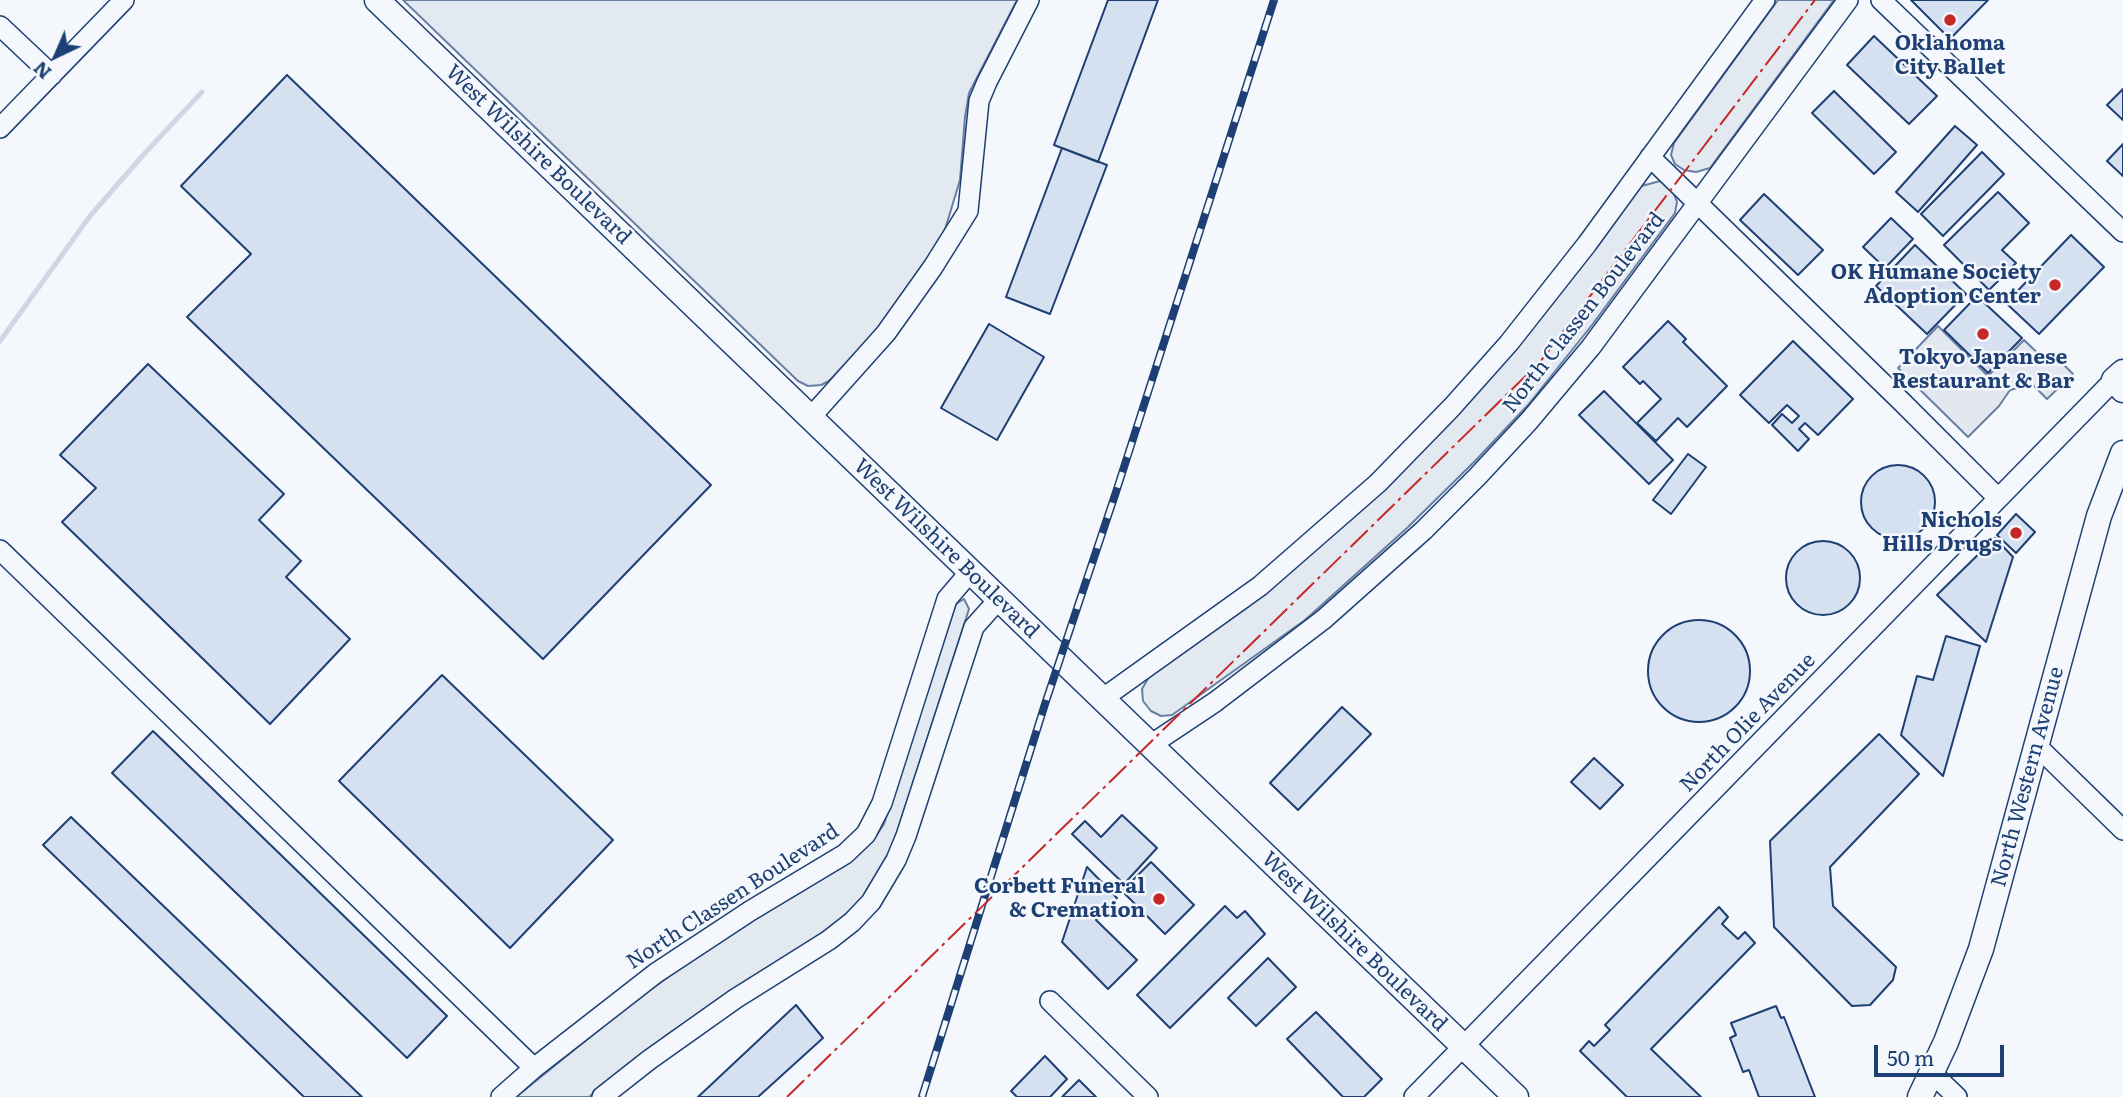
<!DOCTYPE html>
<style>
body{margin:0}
#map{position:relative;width:2123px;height:1097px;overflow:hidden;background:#f4f7fb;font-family:Literata,serif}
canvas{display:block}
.north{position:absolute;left:21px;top:21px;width:70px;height:70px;-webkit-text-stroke:5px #f4f7fb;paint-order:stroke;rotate:224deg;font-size:19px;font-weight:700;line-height:28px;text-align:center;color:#1d3f73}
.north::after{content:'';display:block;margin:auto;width:24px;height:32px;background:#1d3f73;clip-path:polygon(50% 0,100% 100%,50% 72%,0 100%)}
.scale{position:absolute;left:1874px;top:1045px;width:130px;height:32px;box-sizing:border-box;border:4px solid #1d3f73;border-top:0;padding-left:9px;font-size:21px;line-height:24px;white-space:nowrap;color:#1d3f73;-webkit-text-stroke:5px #f4f7fb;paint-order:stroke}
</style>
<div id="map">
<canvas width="2123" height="1097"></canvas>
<div class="north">N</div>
<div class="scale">50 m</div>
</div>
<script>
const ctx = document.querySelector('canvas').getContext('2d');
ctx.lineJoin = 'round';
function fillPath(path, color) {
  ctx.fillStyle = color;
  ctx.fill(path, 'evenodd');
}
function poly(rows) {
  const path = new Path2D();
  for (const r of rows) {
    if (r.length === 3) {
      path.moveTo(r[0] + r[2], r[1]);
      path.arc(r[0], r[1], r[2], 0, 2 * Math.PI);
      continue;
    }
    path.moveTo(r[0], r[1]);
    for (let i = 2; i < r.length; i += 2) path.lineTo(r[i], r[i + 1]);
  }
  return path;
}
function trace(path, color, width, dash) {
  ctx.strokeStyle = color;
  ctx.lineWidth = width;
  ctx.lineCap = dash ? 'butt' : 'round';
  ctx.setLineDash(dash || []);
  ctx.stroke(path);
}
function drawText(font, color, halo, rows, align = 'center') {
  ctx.font = font + ' Literata,serif';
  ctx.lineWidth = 5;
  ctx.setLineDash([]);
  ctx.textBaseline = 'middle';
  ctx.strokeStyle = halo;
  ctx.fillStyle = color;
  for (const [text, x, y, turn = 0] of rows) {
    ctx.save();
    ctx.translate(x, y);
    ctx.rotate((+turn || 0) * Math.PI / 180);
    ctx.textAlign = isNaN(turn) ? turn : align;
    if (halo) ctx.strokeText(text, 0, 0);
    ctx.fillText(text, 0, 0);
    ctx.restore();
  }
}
const green = poly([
 [403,0,1017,0,969,93,965,117,960,180,943,236,898,308,829,381,821,385,808,386,798,381,403,0],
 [1778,0,1834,0,1710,168,1696,172,1684,170,1675,164,1671,155,1674,143,1778,0],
 [1660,181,1669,186,1674,194,1677,202,1675,213,1592,325,1528,405,1475,461,1407,528,1305,620,1172,715,1161,716,1151,711,1143,701,1142,689,1149,677,1245,609,1513,351,1556,299,1638,187,1660,181],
 [964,599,969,609,892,848,877,881,846,917,668,1034,589,1097,516,1097,632,1003,720,940,876,836,884,824,956,604,964,599]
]);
fillPath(green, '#e3e9f0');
trace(green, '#687fa3', 2);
const parking = poly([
 [1938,326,1988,376,2024,340,2045,360,2052,353,2073,374,2047,399,2032,384,2010,390,1999,406,1968,437,1898,368,1938,326]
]);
fillPath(parking, '#e3e8f0');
trace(parking, '#687fa3', 2);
trace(poly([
 [0,341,90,216,145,153,202,92]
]), '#cfd7e4', 5);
const building = poly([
 [1108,0,1158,0,1098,162,1054,145,1108,0],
 [1911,0,1988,0,1950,39,1911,0],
 [1874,36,1937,96,1909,124,1847,65,1874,36],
 [287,75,711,485,543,659,187,317,251,254,181,186,287,75],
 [2123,89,2123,120,2107,105,2123,89],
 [1834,91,1896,152,1874,174,1812,113,1834,91],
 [1955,126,1977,145,1918,212,1896,192,1955,126],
 [2123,144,2123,176,2107,161,2123,144],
 [1062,148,1107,165,1050,314,1006,297,1062,148],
 [1982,152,2004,174,1943,236,1921,214,1982,152],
 [1998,192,2029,223,2002,250,2016,263,1989,290,1944,245,1998,192],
 [1764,194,1823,250,1798,275,1740,220,1764,194],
 [1891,218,1913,239,1885,268,1863,247,1891,218],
 [2071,235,2104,267,2039,334,2006,303,2071,235],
 [1915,245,1966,294,1927,334,1876,286,1915,245],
 [1977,296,2022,338,1988,373,1944,330,1977,296],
 [1668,321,1686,339,1683,342,1727,386,1687,427,1678,418,1656,441,1637,423,1661,399,1643,381,1640,384,1623,367,1668,321],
 [989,324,1044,357,997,440,941,408,989,324],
 [1793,341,1853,399,1818,435,1805,423,1799,429,1809,439,1798,451,1772,425,1782,414,1792,423,1799,416,1787,405,1769,423,1740,395,1793,341],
 [148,364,284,494,259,520,301,561,286,577,350,639,270,724,62,522,96,488,60,455,148,364],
 [1604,391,1673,460,1649,484,1579,415,1604,391],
 [1688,454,1706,467,1671,514,1653,500,1688,454],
 [1898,502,37],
 [2016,514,2035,532,2016,553,1997,535,2016,514],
 [1995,538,2013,557,1986,642,1937,595,1995,538],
 [1823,578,37],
 [1699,671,51],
 [1946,636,1980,646,1943,776,1901,735,1917,676,1933,680,1946,636],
 [442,675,613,840,510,948,339,781,442,675],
 [1342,707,1371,734,1298,810,1270,783,1342,707],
 [153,731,447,1016,407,1058,112,773,153,731],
 [1879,734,1919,774,1830,867,1833,906,1896,967,1893,980,1870,1005,1852,1006,1774,927,1770,841,1879,734],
 [1594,758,1623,785,1600,809,1571,782,1594,758],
 [1122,815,1157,848,1124,884,1072,834,1085,821,1101,837,1122,815],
 [71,817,362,1097,304,1097,43,845,71,817],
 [1151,862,1194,905,1165,934,1122,891,1151,862],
 [1087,867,1117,898,1096,920,1137,960,1108,989,1062,942,1087,867],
 [1225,906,1237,918,1245,911,1265,934,1170,1028,1137,995,1225,906],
 [1719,907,1728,917,1722,924,1738,939,1745,932,1755,943,1651,1049,1701,1097,1627,1097,1580,1051,1589,1041,1594,1046,1610,1030,1605,1025,1719,907],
 [1268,958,1296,987,1256,1026,1228,998,1268,958],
 [796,1005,823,1038,758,1097,698,1097,796,1005],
 [1776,1006,1781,1018,1784,1017,1815,1097,1759,1097,1749,1070,1743,1072,1730,1038,1736,1035,1731,1023,1776,1006],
 [1316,1012,1382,1079,1364,1097,1343,1097,1287,1039,1316,1012],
 [1045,1056,1067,1079,1050,1097,1017,1097,1011,1091,1045,1056],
 [1079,1080,1096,1097,1062,1097,1079,1080]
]);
fillPath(building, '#d5e0f0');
trace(building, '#1d3f73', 2);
const minor = poly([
 [1881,0,2123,232],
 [0,26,52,75],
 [0,128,124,0],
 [1650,157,1903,403,1998,498],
 [810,418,886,333,933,267,968,211,979,101,987,82,1029,0],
 [0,550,534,1068],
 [1102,699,1260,586,1378,483,1452,407,1509,343,1587,244,1765,0],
 [2036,745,2123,830],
 [1149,746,1215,702,1324,619,1424,530,1477,477,1529,421,1591,347,1848,0],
 [1050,1001,1148,1097],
 [1932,1073,1957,1097],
 [501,1097,534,1068,656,973,750,911,845,854,866,834,882,803,947,599,970,572],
 [602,1097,649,1060,735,999,829,940,852,922,871,902,896,860,906,836,974,627,999,599],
 [1414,1097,2114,380]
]);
const major = poly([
 [377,0,1516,1097],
 [2123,372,2114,380,2123,390],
 [1920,1097,1946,1042,1981,949,2099,516,2123,453]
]);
trace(minor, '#1d3f73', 22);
trace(major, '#1d3f73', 27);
trace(minor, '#f4f7fb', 19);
trace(major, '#f4f7fb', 24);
const rail = poly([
 [922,1097,1045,704,1116,492,1274,0]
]);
trace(rail, '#1d3f73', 8);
trace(rail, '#f4f7fb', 5, [16]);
trace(poly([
 [787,1097,1540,362,1815,0]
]), '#c62828', 2, [24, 5, 3.5, 5]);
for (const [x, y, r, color] of [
 [1950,20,7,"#c62828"],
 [2055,285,7,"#c62828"],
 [1983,334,7,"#c62828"],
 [2016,533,7,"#c62828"],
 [1159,899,7,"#c62828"]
]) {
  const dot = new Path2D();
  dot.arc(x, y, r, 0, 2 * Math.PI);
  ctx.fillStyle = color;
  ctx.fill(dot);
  trace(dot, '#f4f7fb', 2.5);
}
drawText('bold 21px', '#1d3f73', '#f4f7fb', [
 ["Oklahoma",1950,44,"center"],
 ["City Ballet",1950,68,"center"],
 ["OK Humane Society",2041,273],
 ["Adoption Center",2041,297],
 ["Tokyo Japanese",1983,358,"center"],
 ["Restaurant & Bar",1983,382,"center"],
 ["Nichols",2002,521],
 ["Hills Drugs",2002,545],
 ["Corbett Funeral",1145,887],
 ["& Cremation",1145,911]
], 'right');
drawText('21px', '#1d3f73', '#f4f7fb', [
 ["West Wilshire Boulevard",538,155,44],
 ["North Classen Boulevard",1584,313,-52],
 ["West Wilshire Boulevard",946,549,44],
 ["North Olie Avenue",1748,723,-46],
 ["North Western Avenue",2028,777,-75],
 ["North Classen Boulevard",733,897,-33],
 ["West Wilshire Boulevard",1354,942,44]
]);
</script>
